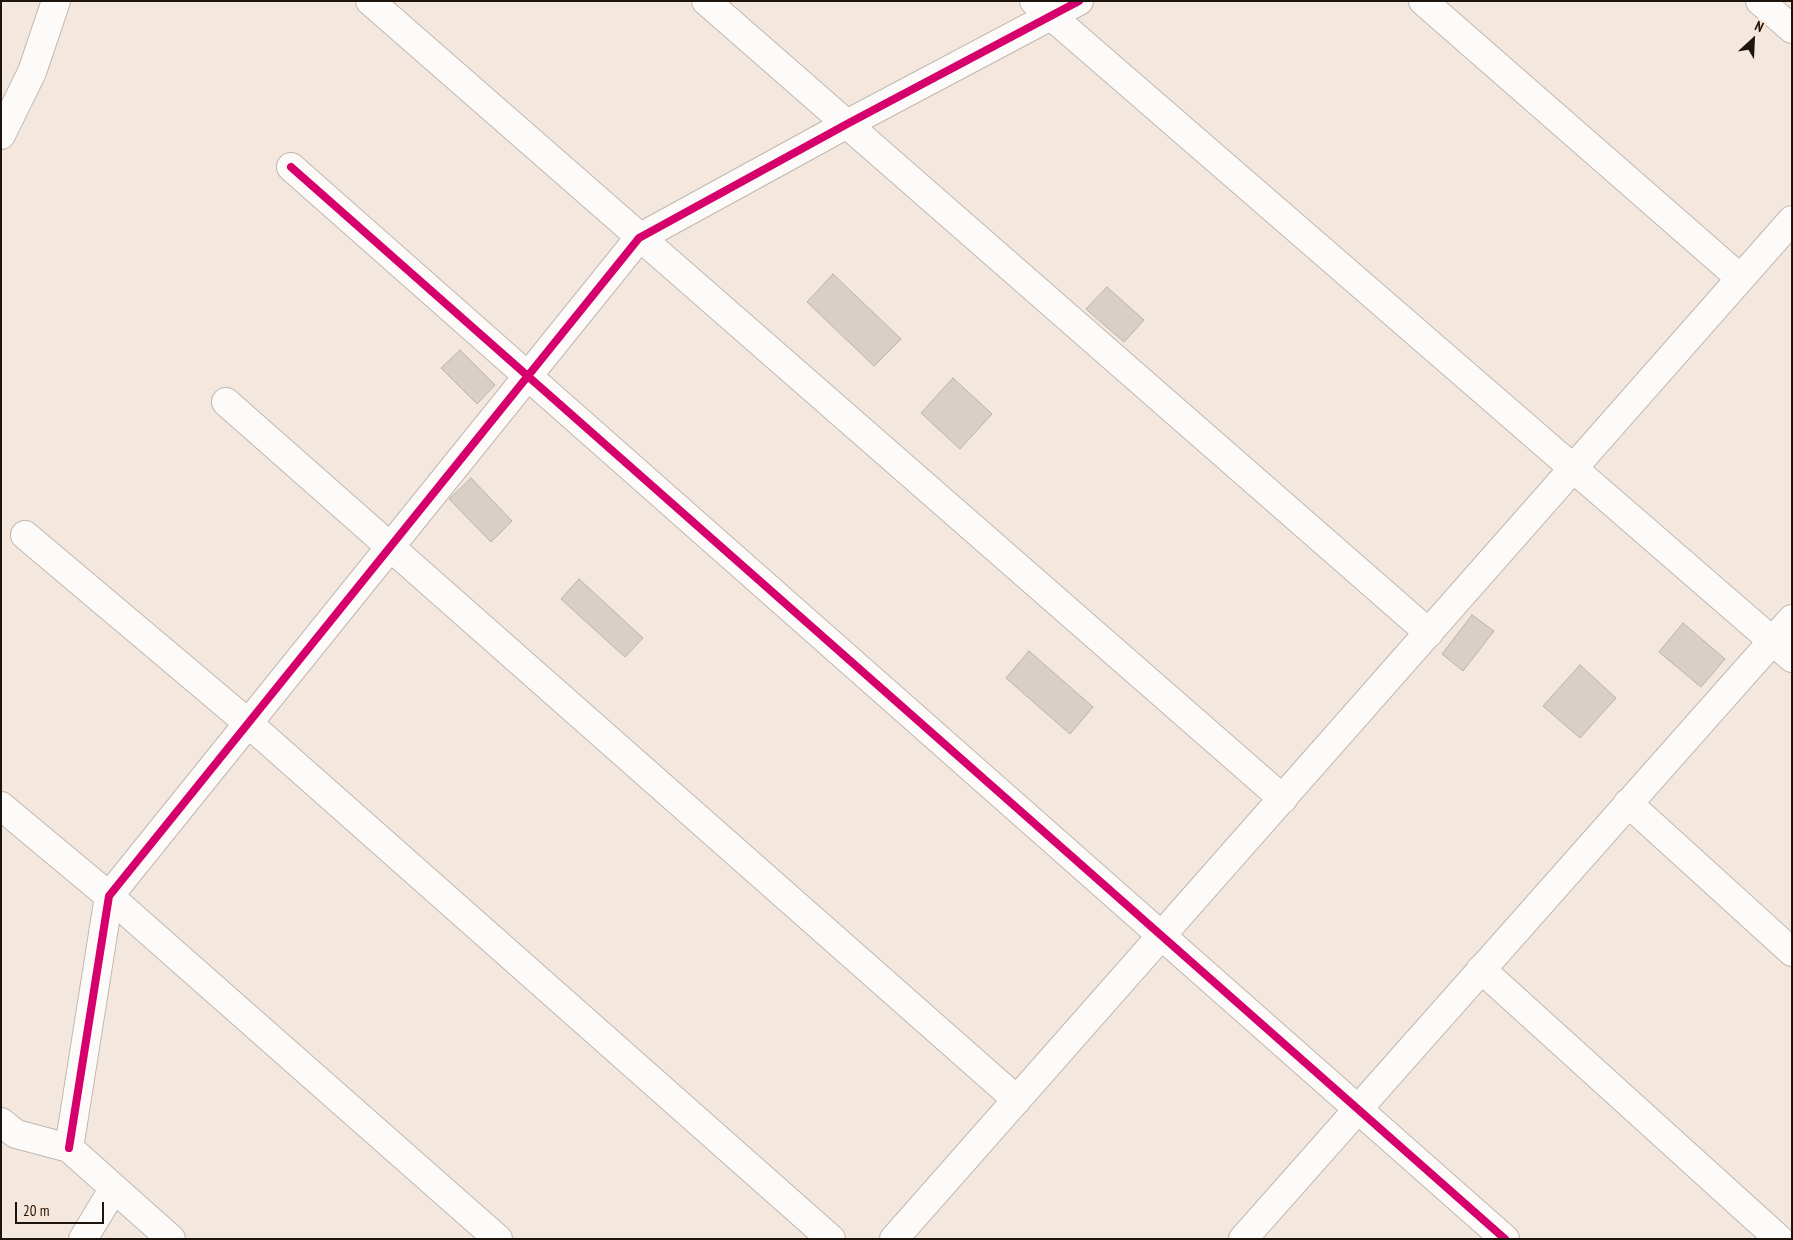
<!DOCTYPE html>
<style>
body{margin:0}
#map{position:relative;width:1793px;height:1240px;overflow:hidden;background:#f3e7de;font-family:"PT Sans Narrow",sans-serif}
canvas{display:block}
.frame{position:absolute;inset:0;border:2px solid #1d140d;pointer-events:none}
.north{position:absolute;left:1728px;top:15px;width:50px;height:50px;-webkit-text-stroke:4px #fbe6d6;paint-order:stroke;rotate:25deg;font-size:14px;font-weight:700;line-height:20px;text-align:center;color:#1d140d}
.north::after{content:'';display:block;margin:auto;width:18px;height:22px;background:#1d140d;clip-path:polygon(50% 0,100% 100%,50% 72%,0 100%)}
.scale{position:absolute;left:15px;top:1202px;width:89px;height:22px;box-sizing:border-box;border:2px solid #1d140d;border-top:0;padding-left:6px;font-size:15px;line-height:18px;white-space:nowrap;color:#1d140d;-webkit-text-stroke:4px #fbe6d6;paint-order:stroke}
</style>
<div id="map">
<canvas width="1793" height="1240"></canvas>
<div class="frame"></div>
<div class="north">N</div>
<div class="scale">20 m</div>
</div>
<script>
const ctx = document.querySelector('canvas').getContext('2d');
ctx.lineJoin = 'round';
function fillPath(path, color) {
  ctx.fillStyle = color;
  ctx.fill(path, 'evenodd');
}
function poly(rows) {
  const path = new Path2D();
  for (const r of rows) {
    path.moveTo(r[0], r[1]);
    for (let i = 2; i < r.length; i += 2) path.lineTo(r[i], r[i + 1]);
  }
  return path;
}
function trace(path, color, width, dash) {
  ctx.strokeStyle = color;
  ctx.lineWidth = width;
  ctx.lineCap = dash ? 'butt' : 'round';
  ctx.setLineDash(dash || []);
  ctx.stroke(path);
}
const building = poly([
 [833,274,901,339,874,366,807,302,833,274],
 [1107,287,1144,320,1124,342,1086,309,1107,287],
 [460,350,495,385,477,404,441,368,460,350],
 [953,378,992,414,960,449,921,413,953,378],
 [471,478,512,521,491,542,449,499,471,478],
 [579,579,643,638,625,657,561,599,579,579],
 [1472,615,1494,631,1463,671,1442,654,1472,615],
 [1683,623,1725,659,1701,687,1659,652,1683,623],
 [1029,651,1093,707,1070,734,1006,678,1029,651],
 [1580,665,1616,698,1580,738,1543,706,1580,665]
]);
fillPath(building, '#d8cfc6');
trace(building, '#bab1a8', 1);
const minor = poly([
 [370,1,1283,799],
 [706,1,1429,633],
 [1034,1,1792,658],
 [1423,1,1740,278],
 [1760,1,1792,29],
 [1,135,32,72,56,1],
 [291,167,1505,1239],
 [226,402,1017,1100],
 [25,535,248,723,831,1239],
 [1628,803,1792,952],
 [1,806,109,896,498,1239],
 [1481,969,1779,1239],
 [1,1122,16,1134,69,1148,171,1239],
 [69,1148,109,896,639,238,847,124,1079,1],
 [83,1239,114,1188],
 [894,1239,1792,220],
 [1243,1239,1792,619]
]);
trace(minor, '#c1b7b0', 30);
trace(minor, '#fdfbfa', 28);
trace(poly([
 [291,167,1505,1239],
 [69,1148,109,896,639,238,847,124,1079,1]
]), '#d6006c', 8);
</script>
